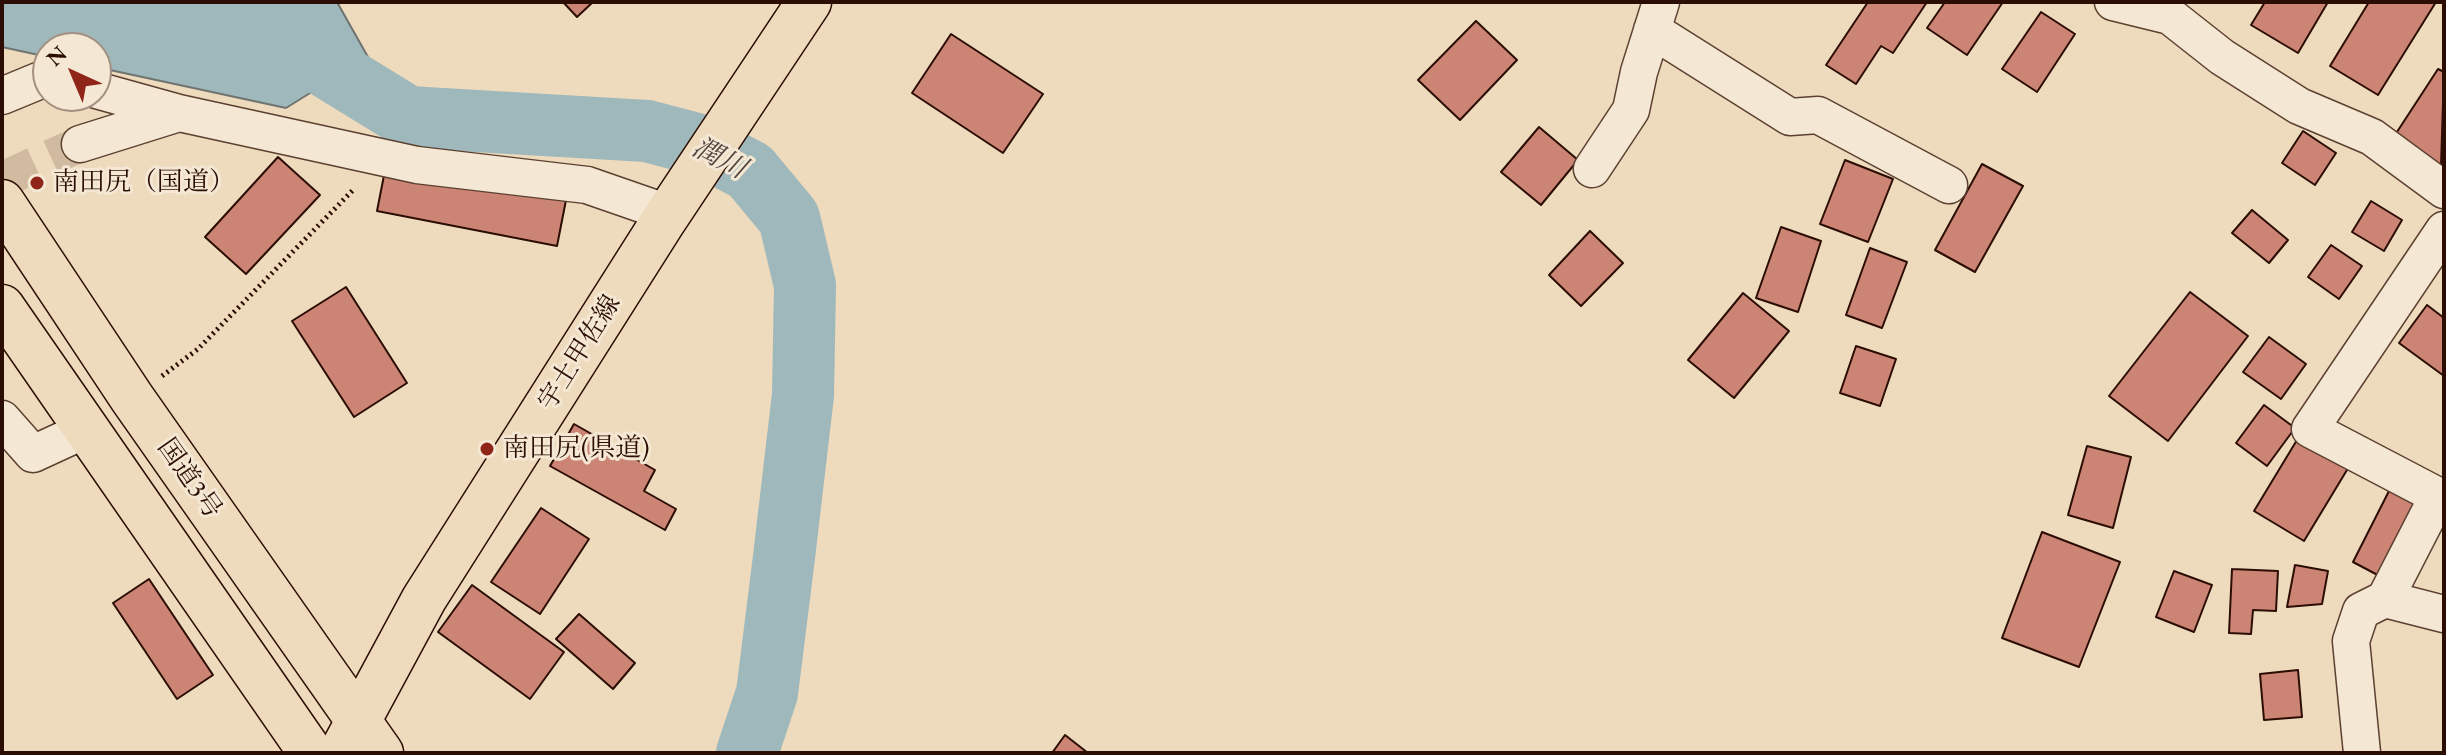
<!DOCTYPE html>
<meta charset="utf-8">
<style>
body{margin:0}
#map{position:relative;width:2446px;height:755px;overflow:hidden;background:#eedabc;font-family:"EB Garamond",serif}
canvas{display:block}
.frame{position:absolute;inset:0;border:4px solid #2b0d03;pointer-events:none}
.north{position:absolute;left:32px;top:32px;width:80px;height:80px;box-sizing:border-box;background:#f4e7d3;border:2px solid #a49080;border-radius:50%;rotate:316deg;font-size:22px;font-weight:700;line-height:32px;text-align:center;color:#2b0d03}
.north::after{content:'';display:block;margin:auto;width:28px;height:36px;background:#8f2418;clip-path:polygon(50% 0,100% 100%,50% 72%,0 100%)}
</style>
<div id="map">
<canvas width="2446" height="755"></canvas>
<div class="frame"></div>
<div class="north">N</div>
</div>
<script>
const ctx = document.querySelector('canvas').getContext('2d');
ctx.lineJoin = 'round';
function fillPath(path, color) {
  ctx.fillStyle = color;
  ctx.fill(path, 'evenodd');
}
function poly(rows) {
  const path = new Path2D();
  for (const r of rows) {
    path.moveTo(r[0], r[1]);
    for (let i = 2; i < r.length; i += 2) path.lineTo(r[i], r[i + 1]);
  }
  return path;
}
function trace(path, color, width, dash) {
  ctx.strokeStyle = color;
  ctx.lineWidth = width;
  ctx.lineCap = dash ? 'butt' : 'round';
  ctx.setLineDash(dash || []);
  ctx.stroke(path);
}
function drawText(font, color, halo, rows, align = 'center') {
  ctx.font = font + ' "EB Garamond","Noto Serif JP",serif';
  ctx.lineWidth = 6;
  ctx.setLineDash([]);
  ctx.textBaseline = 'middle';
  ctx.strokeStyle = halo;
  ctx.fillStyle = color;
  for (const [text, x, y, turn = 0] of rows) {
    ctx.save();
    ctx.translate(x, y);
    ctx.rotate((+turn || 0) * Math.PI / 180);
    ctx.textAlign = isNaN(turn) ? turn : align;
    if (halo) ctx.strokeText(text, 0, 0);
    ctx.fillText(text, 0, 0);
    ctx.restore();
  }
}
const water = poly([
 [2,2,337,2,368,57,286,108,96,67,96,48,48,48,48,57,2,47,2,2]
]);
fillPath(water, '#9eb8bb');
trace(water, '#707471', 2);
trace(poly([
 [115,2,289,44,408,117,647,131,700,145,750,171,789,218,805,285,803,395,784,557,767,693,747,753]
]), '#9eb8bb', 62);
const building = poly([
 [563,2,593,2,577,17,563,2],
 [1868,2,1927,2,1893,53,1881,46,1856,84,1826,65,1868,2],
 [1945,2,2003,2,1967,55,1927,28,1945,2],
 [2265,2,2328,2,2298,53,2251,25,2265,2],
 [2369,2,2436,2,2378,95,2330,66,2369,2],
 [2041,12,2075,34,2037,92,2002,69,2041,12],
 [1476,21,1517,60,1460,120,1418,80,1476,21],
 [951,34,1043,94,1003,153,912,93,951,34],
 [2438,69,2444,72,2441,166,2395,135,2438,69],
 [1539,127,1578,160,1541,205,1501,172,1539,127],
 [2303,131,2336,153,2315,185,2282,163,2303,131],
 [278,157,320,195,246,274,205,237,278,157],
 [387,160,567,195,557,246,377,211,387,160],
 [1845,160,1893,179,1868,242,1820,224,1845,160],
 [1982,164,2023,186,1975,272,1935,250,1982,164],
 [2371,201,2402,220,2384,251,2352,232,2371,201],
 [2252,210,2288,240,2269,263,2232,233,2252,210],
 [1781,227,1821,241,1798,312,1756,298,1781,227],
 [1590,231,1623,263,1581,306,1549,275,1590,231],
 [2331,245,2362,266,2339,299,2308,277,2331,245],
 [1870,248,1907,262,1882,328,1846,315,1870,248],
 [346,287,407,383,354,417,292,321,346,287],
 [2190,292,2248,336,2168,441,2109,396,2190,292],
 [1743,293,1789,331,1734,398,1688,360,1743,293],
 [2427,305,2444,318,2444,376,2399,343,2427,305],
 [2269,337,2306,364,2281,399,2243,372,2269,337],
 [1856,346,1896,359,1880,406,1840,393,1856,346],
 [2264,405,2295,428,2267,466,2236,443,2264,405],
 [574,424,655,470,644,491,676,509,665,530,550,466,574,424],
 [2300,435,2350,465,2304,541,2254,511,2300,435],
 [2087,446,2131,457,2113,528,2068,515,2087,446],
 [2390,489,2426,507,2389,581,2353,562,2390,489],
 [541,508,589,539,540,614,491,582,541,508],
 [2042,532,2120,562,2079,667,2002,638,2042,532],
 [2295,565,2328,571,2322,604,2287,607,2295,565],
 [2232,569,2278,571,2276,611,2253,610,2251,634,2229,633,2232,569],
 [2174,571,2212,585,2194,632,2156,617,2174,571],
 [149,579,213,675,177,699,113,603,149,579],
 [472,585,564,652,530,699,438,632,472,585],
 [579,614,635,663,613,689,556,639,579,614],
 [2298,670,2302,717,2264,720,2260,674,2298,670],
 [1065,735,1088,753,1052,753,1065,735]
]);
fillPath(building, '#cc8575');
trace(building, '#2b0d03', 2);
trace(poly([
 [2,180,80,144]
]), '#d1bba0', 36, [36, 18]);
const street = poly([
 [2113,2,2170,16,2222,57,2299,106,2372,137,2444,190],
 [1652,30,1790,117,1818,115,1949,185],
 [96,90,179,113,417,165,587,185,662,211,664,220],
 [2,96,48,77],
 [80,144,179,113],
 [1592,169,1631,110,1639,72,1661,2],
 [2,419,33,454,85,430],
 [2385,599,2438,496,2310,429,2444,230],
 [2362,753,2351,641,2361,611,2385,599,2444,614]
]);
const primary = poly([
 [341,753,424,599,664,220,809,2]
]);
const highway = poly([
 [2,202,132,398,381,753],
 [2,307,311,753]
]);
trace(street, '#5c4031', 39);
trace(primary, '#2b0d03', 47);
trace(highway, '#2b0d03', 47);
trace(poly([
 [162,376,198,349,355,188]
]), '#2b0d03', 5, [2, 4]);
trace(street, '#f4e7d3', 36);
trace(primary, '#eedabc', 44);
trace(highway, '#eedabc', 44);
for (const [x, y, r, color] of [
 [37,183,8,"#8f2418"],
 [487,449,8,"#8f2418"]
]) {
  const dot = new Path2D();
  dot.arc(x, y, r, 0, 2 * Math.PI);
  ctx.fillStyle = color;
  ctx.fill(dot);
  trace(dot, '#f4e7d3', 3);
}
drawText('26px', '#2b0d03', '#f4e7d3', [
 ["南田尻（国道）",53,183],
 ["南田尻(県道)",503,449]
], 'left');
drawText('26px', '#2b0d03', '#f4e7d3', [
 ["宇土甲佐線",580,353,-58],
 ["国道3号",189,479,55]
]);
drawText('italic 28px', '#534943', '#f4e7d3', [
 ["潤川",719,159,27]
]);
</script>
